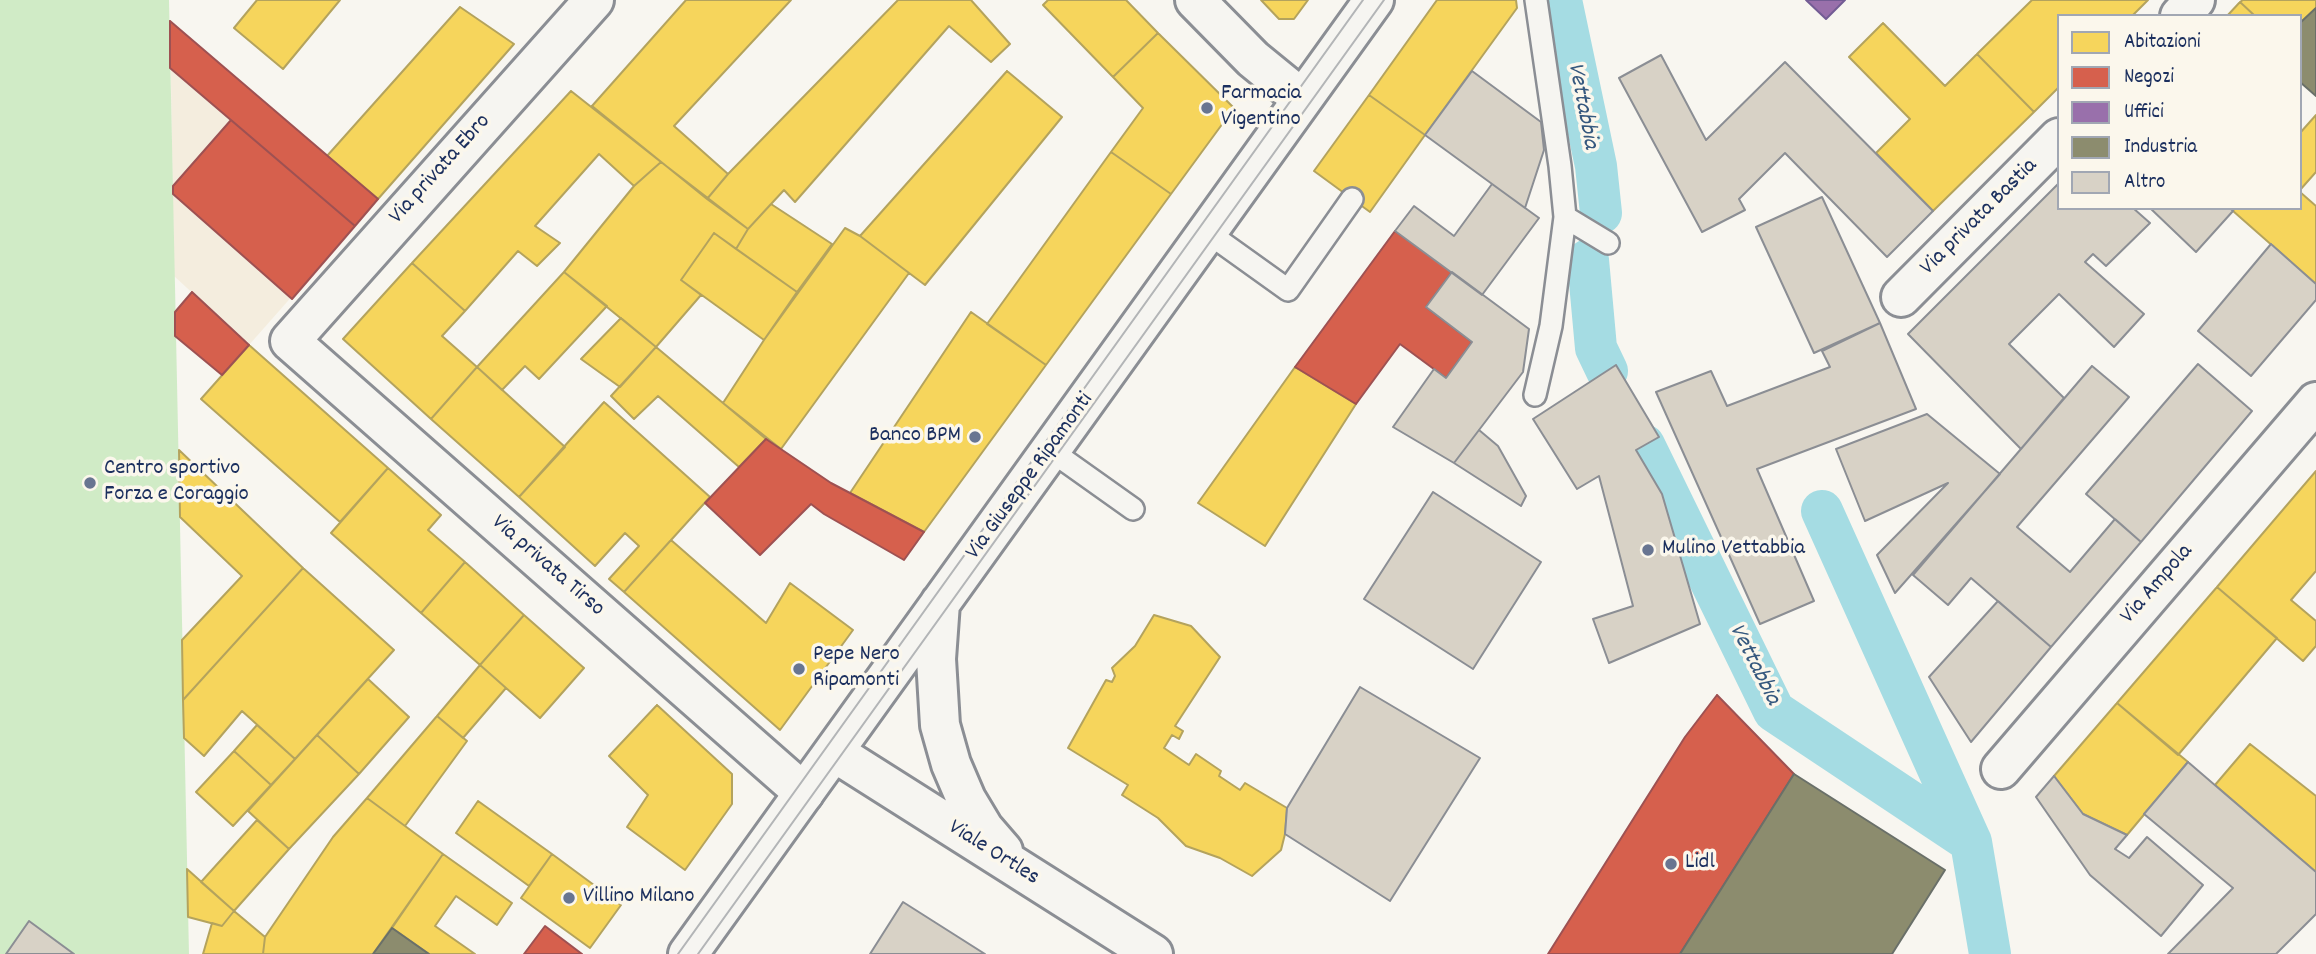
<!DOCTYPE html>
<style>
body{margin:0}
#map{position:relative;width:2316px;height:954px;overflow:hidden;background:#f8f6f0;font-family:Dekko,sans-serif}
canvas{display:block}
.legend{position:absolute;left:2057px;top:14px;width:245px;height:196px;box-sizing:border-box;background:#fbf7ec;border:2px solid #a1a7b3;margin:0;padding:9px 12px;list-style:none;font-size:21px;color:#1b2f5e}
.legend li{display:flex;align-items:center;gap:14px;height:35px}
.legend b{width:35px;border:2px solid #a1a7b3}
</style>
<div id="map">
<canvas width="2316" height="954"></canvas>
<ul class="legend">
<li><b style="height:19px;background:#f6d55c"></b>Abitazioni</li>
<li><b style="height:19px;background:#d6604d"></b>Negozi</li>
<li><b style="height:19px;background:#9970ab"></b>Uffici</li>
<li><b style="height:19px;background:#8c8c6e"></b>Industria</li>
<li><b style="height:19px;background:#d8d2c6"></b>Altro</li>
</ul>
</div>
<script>
const ctx = document.querySelector('canvas').getContext('2d');
ctx.lineJoin = 'round';
function fillPath(path, color) {
  ctx.fillStyle = color;
  ctx.fill(path, 'evenodd');
}
function poly(rows) {
  const path = new Path2D();
  for (const r of rows) {
    path.moveTo(r[0], r[1]);
    for (let i = 2; i < r.length; i += 2) path.lineTo(r[i], r[i + 1]);
  }
  return path;
}
function trace(path, color, width, dash) {
  ctx.strokeStyle = color;
  ctx.lineWidth = width;
  ctx.lineCap = dash ? 'butt' : 'round';
  ctx.setLineDash(dash || []);
  ctx.stroke(path);
}
function drawText(font, color, halo, rows, align = 'center') {
  ctx.font = font + ' Dekko,sans-serif';
  ctx.lineWidth = 7;
  ctx.setLineDash([]);
  ctx.textBaseline = 'middle';
  ctx.strokeStyle = halo;
  ctx.fillStyle = color;
  for (const [text, x, y, turn = 0] of rows) {
    ctx.save();
    ctx.translate(x, y);
    ctx.rotate((+turn || 0) * Math.PI / 180);
    ctx.textAlign = isNaN(turn) ? turn : align;
    if (halo) ctx.strokeText(text, 0, 0);
    ctx.fillText(text, 0, 0);
    ctx.restore();
  }
}
fillPath(poly([
 [170,21,378,199,249,345,174,276]
]), '#f4edde');
fillPath(poly([
 [0,0,169,0,189,954,0,954]
]), '#d0ebc6');
const homes = poly([
 [257,0,340,0,283,69,234,28,257,0],
 [686,0,791,0,674,126,728,174,707,199,592,106,686,0],
 [898,0,971,0,1010,44,991,62,949,26,795,202,784,190,748,229,707,199,728,174,898,0],
 [1048,0,1126,0,1158,33,1113,77,1043,5,1048,0],
 [1261,0,1308,0,1294,19,1279,19,1261,0],
 [1437,0,1516,0,1517,8,1425,135,1369,95,1437,0],
 [2032,0,2148,0,2132,16,2059,16,2059,87,2034,112,1977,54,2032,0],
 [2243,0,2316,0,2316,8,2300,23,2300,16,2255,16,2240,2,2243,0],
 [2240,2,2255,16,2227,16,2240,2],
 [460,7,514,44,378,199,327,156,460,7],
 [1883,23,1945,86,1977,54,2034,112,1933,211,1876,153,1910,119,1849,57,1883,23],
 [1158,33,1234,108,1171,194,1111,152,1143,108,1113,77,1158,33],
 [1007,71,1062,117,925,285,860,236,1007,71],
 [571,91,661,162,634,186,599,154,535,226,560,243,537,266,518,251,465,311,412,263,571,91],
 [1369,95,1425,135,1370,212,1314,171,1369,95],
 [2316,115,2316,172,2300,190,2300,133,2316,115],
 [1111,152,1171,194,1046,365,987,324,1111,152],
 [661,162,748,229,736,249,714,233,681,280,701,295,656,347,564,272,634,186,661,162],
 [2300,192,2316,206,2316,284,2233,211,2235,208,2300,208,2300,192],
 [771,204,832,244,797,292,736,249,748,229,771,204],
 [845,228,860,236,909,273,781,449,723,403,764,340,845,228],
 [714,233,797,292,764,340,681,280,714,233],
 [412,263,465,311,442,336,477,367,431,419,343,339,412,263],
 [564,272,607,306,539,379,525,366,502,390,477,367,564,272],
 [971,312,1046,365,924,532,850,493,971,312],
 [621,318,656,347,620,387,581,359,621,318],
 [249,345,388,468,340,522,201,399,249,345],
 [656,347,766,439,739,467,658,396,634,419,611,396,656,347],
 [477,367,565,447,519,497,431,419,477,367],
 [1295,367,1356,404,1265,546,1198,503,1295,367],
 [604,402,710,497,624,592,609,579,639,546,625,533,595,566,519,497,604,402],
 [179,450,303,568,183,700,182,640,242,576,180,517,179,450],
 [388,468,441,515,428,530,465,562,421,613,331,533,388,468],
 [2316,471,2316,571,2291,600,2316,621,2316,646,2303,661,2217,587,2316,471],
 [671,540,766,623,790,583,853,630,780,730,624,592,671,540],
 [465,562,524,615,480,665,421,613,465,562],
 [303,568,394,650,295,759,242,711,204,756,184,738,183,700,303,568],
 [2217,587,2277,638,2178,755,2117,703,2217,587],
 [524,615,584,668,540,718,480,665,524,615],
 [1154,615,1191,626,1220,657,1175,726,1183,731,1179,739,1172,735,1164,748,1189,765,1196,754,1221,771,1219,776,1240,790,1245,783,1287,808,1285,834,1281,850,1252,876,1220,858,1186,846,1158,818,1122,795,1128,785,1068,748,1106,680,1112,682,1115,676,1112,668,1135,646,1154,615],
 [480,665,506,688,463,738,437,716,480,665],
 [368,679,409,717,359,774,317,735,368,679],
 [2117,703,2188,762,2127,835,2083,814,2054,776,2117,703],
 [657,705,732,774,732,804,685,870,627,827,648,795,609,756,657,705],
 [437,716,467,741,405,826,367,798,437,716],
 [257,725,295,759,271,785,234,751,257,725],
 [317,735,359,774,289,849,248,811,317,735],
 [2250,744,2316,796,2316,872,2215,785,2250,744],
 [234,751,271,785,233,826,196,792,234,751],
 [367,798,443,854,373,954,263,954,265,937,333,837,367,798],
 [478,801,552,854,529,886,456,833,478,801],
 [257,820,289,849,234,911,201,882,257,820],
 [443,854,512,903,497,925,456,896,435,926,475,954,429,954,392,928,443,854],
 [552,854,621,905,590,948,521,898,552,854],
 [187,869,234,911,222,926,188,917,187,869],
 [234,911,265,937,263,954,203,954,212,923,222,926,234,911]
]);
fillPath(homes, '#f6d55c');
trace(homes, '#b4a35d', 2);
const shops = poly([
 [170,21,378,199,355,226,170,68,170,21],
 [231,120,355,226,292,299,173,194,173,186,231,120],
 [1395,231,1452,272,1426,307,1472,342,1446,378,1400,344,1356,404,1295,367,1395,231],
 [192,292,249,345,222,375,175,336,175,312,192,292],
 [766,439,831,483,924,532,904,560,824,514,811,504,760,555,705,503,766,439],
 [1717,695,1794,774,1680,954,1548,954,1685,737,1717,695],
 [545,926,582,954,524,954,545,926]
]);
fillPath(shops, '#d6604d');
trace(shops, '#9e5152', 2);
const offices = poly([
 [1806,0,1845,0,1826,19,1806,0]
]);
fillPath(offices, '#9970ab');
trace(offices, '#735c94', 2);
const industry = poly([
 [2316,8,2316,96,2300,82,2300,23,2316,8],
 [1794,774,1945,870,1892,954,1680,954,1794,774],
 [392,928,429,954,373,954,392,928]
]);
fillPath(industry, '#8c8c6e');
trace(industry, '#6a7069', 2);
trace(poly([
 [1561,0,1596,166,1601,213],
 [1588,260,1596,348,1607,371],
 [1644,445,1774,711,1971,842,1990,954],
 [1822,511,1971,842]
]), '#a5dce3', 42);
const building = poly([
 [1661,55,1706,140,1785,62,1933,211,1887,257,1785,153,1739,199,1745,210,1702,232,1619,78,1661,55],
 [1472,71,1541,122,1544,150,1525,208,1425,135,1472,71],
 [2059,183,2059,208,2133,208,2150,223,2106,266,2093,254,2085,262,2144,314,2114,347,2059,294,2009,344,2064,398,2021,449,1908,334,2059,183],
 [1492,184,1539,218,1482,295,1395,231,1414,206,1454,236,1492,184],
 [1822,197,1880,323,1814,353,1756,227,1822,197],
 [2150,208,2230,208,2233,211,2196,252,2150,208],
 [2271,244,2316,284,2316,300,2251,376,2198,331,2271,244],
 [1452,272,1529,329,1523,372,1454,463,1393,427,1434,369,1446,378,1472,342,1426,307,1452,272],
 [1880,323,1916,409,1757,469,1814,601,1760,624,1656,392,1711,371,1727,406,1830,367,1822,351,1880,323],
 [2198,364,2252,411,2141,542,2086,494,2198,364],
 [1616,365,1659,437,1636,450,1662,494,1700,624,1609,663,1593,619,1633,606,1599,476,1577,489,1533,419,1616,365],
 [2092,366,2129,397,2017,527,2070,572,2115,519,2141,542,2051,647,1971,578,1948,605,1913,575,2092,366],
 [1927,414,2000,474,1895,593,1877,555,1948,483,1865,521,1836,449,1927,414],
 [1479,430,1498,446,1526,496,1521,506,1454,463,1479,430],
 [1433,492,1541,562,1473,669,1364,599,1433,492],
 [1998,601,2051,647,1971,742,1929,677,1998,601],
 [1360,687,1480,758,1390,901,1285,834,1287,808,1360,687],
 [2188,762,2316,872,2316,914,2276,954,2168,954,2233,888,2144,814,2188,762],
 [2054,776,2083,814,2127,835,2115,849,2129,858,2147,837,2203,885,2161,936,2090,875,2036,797,2054,776],
 [903,902,985,954,870,954,903,902],
 [29,921,74,954,6,954,29,921]
]);
fillPath(building, '#d8d2c6');
trace(building, '#8b8e94', 2);
const service = poly([
 [1565,217,1608,243],
 [1207,232,1288,290,1352,199],
 [1535,395,1551,326,1565,217,1560,166,1536,0],
 [1050,450,1133,509]
]);
const minor = poly([
 [594,0,290,341,804,793],
 [1195,0,1253,59,1302,99],
 [2180,16,2195,0],
 [1901,297,2059,138],
 [2001,769,2316,402]
]);
const tertiary = poly([
 [940,603,936,659,940,725,951,764,966,799,984,829,1003,851],
 [834,752,1153,954],
 [688,954,1374,0]
]);
trace(service, '#8b8e94', 26);
trace(minor, '#8b8e94', 44);
trace(tertiary, '#8b8e94', 44);
trace(service, '#f6f5f1', 21);
trace(minor, '#f6f5f1', 38);
trace(tertiary, '#f6f5f1', 38);
trace(poly([
 [678,954,1363,0],
 [698,954,1384,0]
]), '#b3b5b7', 2);
for (const [x, y, r, color] of [
 [1207,108,7,"#687591"],
 [975,437,7,"#687591"],
 [90,483,7,"#687591"],
 [1648,550,7,"#687591"],
 [799,669,7,"#687591"],
 [1671,864,7,"#687591"],
 [569,898,7,"#687591"]
]) {
  const dot = new Path2D();
  dot.arc(x, y, r, 0, 2 * Math.PI);
  ctx.fillStyle = color;
  ctx.fill(dot);
  trace(dot, '#fbf7ec', 2.5);
}
drawText('23px', '#1b2f5e', '#fbf7ec', [
 ["Farmacia",1221,95],
 ["Vigentino",1221,121],
 ["Banco BPM",961,437,"right"],
 ["Centro sportivo",104,470],
 ["Forza e Coraggio",104,496],
 ["Mulino Vettabbia",1662,550],
 ["Pepe Nero",813,656],
 ["Ripamonti",813,682],
 ["Lidl",1685,864],
 ["Villino Milano",583,898]
], 'left');
drawText('23px', '#1b2f5e', '#fbf7ec', [
 ["Via privata Ebro",441,170,-48],
 ["Via privata Bastia",1980,218,-45],
 ["Via Giuseppe Ripamonti",1031,477,-54],
 ["Via privata Tirso",547,567,41],
 ["Via Ampola",2158,585,-49],
 ["Viale Ortles",993,854,32]
]);
drawText('italic 24px', '#35587e', '#fbf7ec', [
 ["Vettabbia",1581,106,79],
 ["Vettabbia",1753,665,63]
]);
</script>
